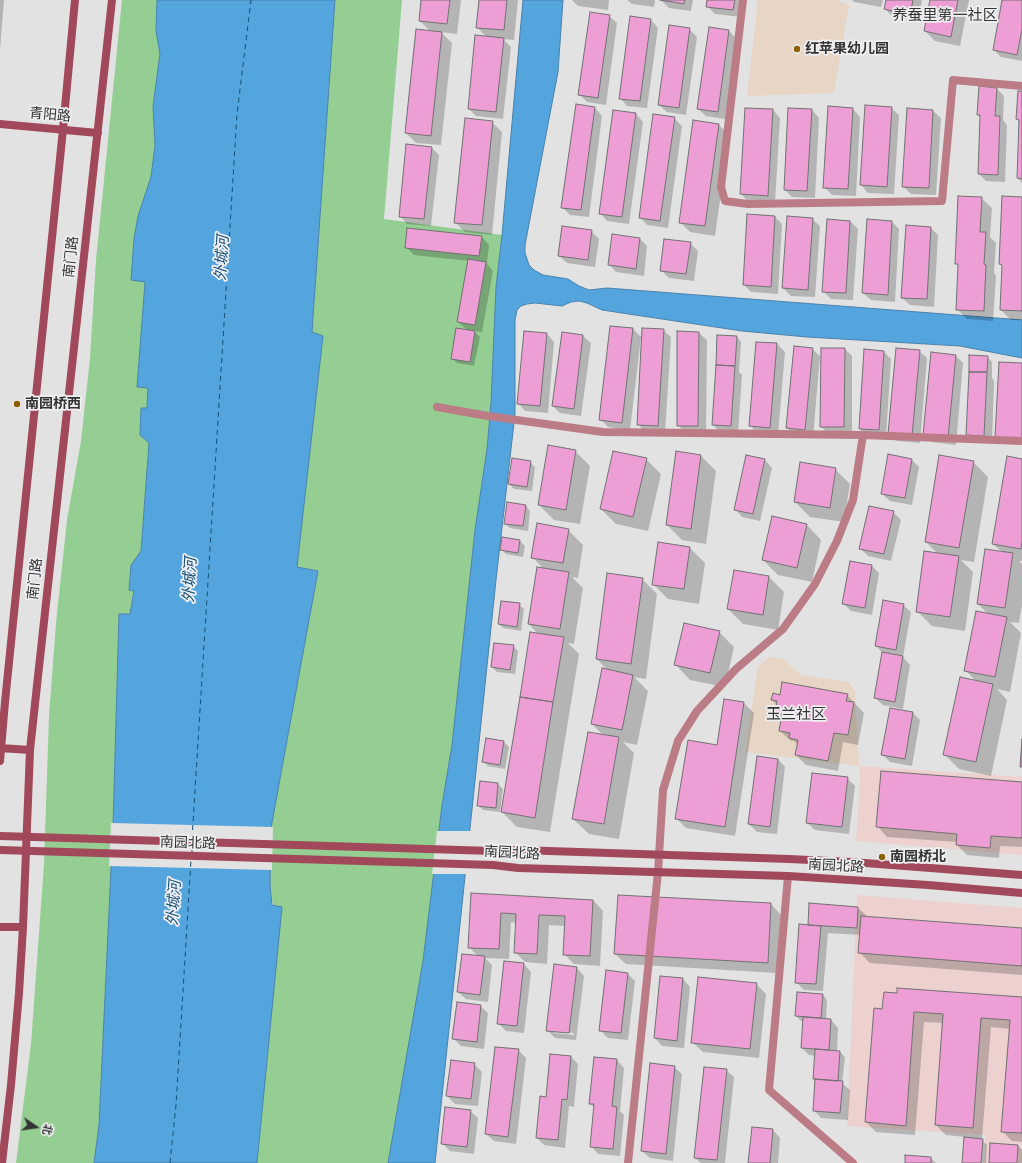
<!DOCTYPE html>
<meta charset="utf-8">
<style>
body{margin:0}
#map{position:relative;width:1022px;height:1163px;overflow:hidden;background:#e2e2e3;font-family:Quicksand,"Noto Sans SC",sans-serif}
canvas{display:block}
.north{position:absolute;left:16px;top:1107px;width:40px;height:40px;-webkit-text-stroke:3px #efeff1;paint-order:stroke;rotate:103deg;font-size:11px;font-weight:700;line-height:16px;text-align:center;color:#343434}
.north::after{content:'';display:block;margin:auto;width:14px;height:18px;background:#343434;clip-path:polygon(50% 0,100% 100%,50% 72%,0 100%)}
</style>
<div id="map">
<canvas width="1022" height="1163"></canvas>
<div class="north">北</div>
</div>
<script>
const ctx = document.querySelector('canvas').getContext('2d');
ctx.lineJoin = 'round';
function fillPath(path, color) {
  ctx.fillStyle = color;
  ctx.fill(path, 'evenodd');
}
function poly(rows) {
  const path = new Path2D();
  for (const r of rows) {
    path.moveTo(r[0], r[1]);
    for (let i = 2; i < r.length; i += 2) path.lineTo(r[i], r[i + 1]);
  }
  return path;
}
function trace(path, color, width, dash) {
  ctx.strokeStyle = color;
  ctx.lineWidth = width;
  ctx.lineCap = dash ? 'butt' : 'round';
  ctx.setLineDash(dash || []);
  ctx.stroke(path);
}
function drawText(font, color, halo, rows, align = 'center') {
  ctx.font = font + ' Quicksand,"Noto Sans SC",sans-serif';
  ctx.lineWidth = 3.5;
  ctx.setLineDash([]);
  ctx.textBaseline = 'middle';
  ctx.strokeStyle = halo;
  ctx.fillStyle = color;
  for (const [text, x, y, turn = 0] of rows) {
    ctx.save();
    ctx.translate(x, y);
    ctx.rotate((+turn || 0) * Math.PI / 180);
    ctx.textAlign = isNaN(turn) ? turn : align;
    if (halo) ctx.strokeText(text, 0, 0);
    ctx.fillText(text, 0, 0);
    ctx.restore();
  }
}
fillPath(poly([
 [859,766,1022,777,1022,855,856,841,860,778],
 [857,895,1022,908,1022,1163,984,1163,986,1135,847,1126]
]), '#ecd1ce');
fillPath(poly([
 [758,0,836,0,849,5,834,93,747,96],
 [770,657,783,659,801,675,849,682,855,691,859,766,745,752,758,666]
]), '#e7d5c5');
fillPath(poly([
 [122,0,157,0,156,31,160,54,153,106,155,145,151,177,138,216,134,239,131,279,145,282,137,387,148,388,147,408,141,408,140,434,149,443,141,551,131,565,129,590,134,590,130,615,119,614,113,826,99,1125,94,1163,16,1163,31,1044,44,864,49,716,56,623,67,520,81,441,90,358,96,260],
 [335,0,402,0,384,219,502,235,496,287,491,403,487,449,475,530,452,745,442,805,423,961,388,1163,257,1163,282,907,273,905,270,884,271,828,318,571,297,567,323,336,312,333]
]), '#95ce92');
const water = poly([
 [157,0,335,0,312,332,323,336,297,567,318,571,271,828,270,884,272,905,282,907,257,1163,94,1163,99,1125,113,826,119,614,130,614,134,591,129,590,131,565,141,551,149,443,140,435,141,408,147,408,148,388,137,387,145,282,131,280,134,239,138,216,151,177,155,145,153,106,160,54,156,31,157,0],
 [523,0,563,0,558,72,525,245,525,253,529,265,534,270,543,275,568,279,579,286,589,290,607,288,1022,320,1022,358,960,346,807,337,742,331,602,310,587,303,579,301,571,302,562,306,535,303,527,304,521,306,517,310,515,320,515,414,496,580,435,1163,388,1163,423,961,442,805,452,745,475,530,487,449,491,403,496,287,502,235,523,0]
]);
fillPath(water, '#54a4de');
trace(water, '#4a82ab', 1);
fillPath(poly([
 [111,823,273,827,272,870,109,866],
 [437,831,472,831,468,874,432,874]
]), '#e2e2e3');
fillPath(poly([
 [0,0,4,0,0,50],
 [422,0,461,0,457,34,441,32,452,43,441,145,416,143,406,133,431,32,420,21],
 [480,0,518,0,514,40,503,39,511,47,503,119,476,116,469,109,487,38,477,27],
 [572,0,609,0,608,10,578,6],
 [627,0,655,0,654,7,632,4],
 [661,0,693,0,691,11,669,8],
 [708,0,743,0,741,17,715,14,707,6],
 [852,0,883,0,881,7,854,2],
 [887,0,922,0,918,21,893,17,885,9],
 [931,0,969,0,960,46,935,41,925,31],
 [1003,0,1022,0,1022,61,1001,57,994,50],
 [609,16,617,23,606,105,587,102,580,95],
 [651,20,658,28,647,108,627,106,620,98],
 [689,29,697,37,686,115,667,112,659,105],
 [729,31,736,38,725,119,706,116,698,109],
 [996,88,1004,96,1003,120,1007,125,1005,182,986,181,979,174,981,118,978,115],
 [1022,92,1022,183,1018,178,1020,122,1017,119],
 [576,106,595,108,602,116,589,217,570,215,562,207],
 [891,108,899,115,894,194,868,193,861,185],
 [853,109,860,117,856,196,832,195,824,187],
 [908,109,933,111,941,118,936,195,911,194,903,186],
 [773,110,780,118,775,203,748,201,741,194],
 [812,110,819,118,815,198,792,197,785,190],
 [636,114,643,122,629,224,607,221,600,213],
 [674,118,682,126,668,228,647,225,640,217],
 [492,122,502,132,492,235,465,232,455,222],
 [719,125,729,135,715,236,690,232,680,222],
 [431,147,439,155,431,226,407,224,400,216],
 [981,198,992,208,990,237,996,243,994,273,996,276,993,321,967,319,957,309,959,267,956,263],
 [1022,198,1022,320,1011,320,1001,310,1003,267,1000,264],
 [774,216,782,224,778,294,751,292,744,285],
 [812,219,820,226,815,297,791,296,783,288],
 [828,220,850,221,858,229,853,300,831,299,823,291],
 [892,222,899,229,895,302,871,300,863,293],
 [931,228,938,235,934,307,910,305,902,298],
 [591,231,599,239,595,267,567,263,559,256],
 [482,237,489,245,487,264,493,271,482,332,474,331,480,337,474,366,457,363,452,358,467,330,458,322,469,261,414,255,406,247],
 [640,239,647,246,644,276,616,272,609,264],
 [690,243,698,251,694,281,669,278,661,270],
 [611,327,633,329,641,337,630,430,608,427,600,419],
 [663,330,671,337,665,433,645,432,638,424],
 [525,332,547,334,554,342,548,413,525,411,518,403],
 [678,332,699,333,707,340,706,433,685,433,678,425],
 [563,333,583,336,591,343,581,416,560,413,553,406],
 [737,337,741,342,739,372,742,375,738,434,720,432,713,425],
 [757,343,777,344,785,352,778,435,757,433,750,425],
 [812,349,820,356,813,437,795,435,787,428],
 [845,349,852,356,852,434,829,434,821,427],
 [919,351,927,358,920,443,897,441,889,434],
 [884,352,891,359,886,437,867,436,860,429],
 [932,353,956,356,963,363,956,445,931,442,924,435],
 [987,357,992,362,992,378,994,381,992,443,974,442],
 [575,451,590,466,580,524,554,520,539,505],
 [701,456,716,471,706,544,682,540,667,525],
 [646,459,661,474,648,531,616,524,601,509],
 [911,459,919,467,912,505,890,501,882,494],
 [765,460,772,468,760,521,742,517,735,509],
 [1022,460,1022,561,1019,561,1022,564,1022,605,1019,623,1010,622,1021,633,1010,692,997,689,1007,700,991,776,959,769,944,754,976,681,966,671,988,614,978,604,1003,553,993,544],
 [530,462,535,467,532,491,514,489,509,484],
 [973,462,988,477,974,562,961,560,973,572,965,631,932,626,917,611,938,554,926,542],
 [835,469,850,484,844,522,810,517,795,502],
 [526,506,530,511,528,531,510,528,505,524],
 [893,512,901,520,891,561,868,556,860,548],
 [806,524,821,540,812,582,778,575,763,560],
 [568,530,583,545,578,578,572,577,583,588,574,644,568,643,579,654,550,832,517,827,502,812,539,635,529,624,538,568,544,569,532,557],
 [520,541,525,546,523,557,506,554,501,549],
 [690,548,705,563,699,604,668,599,653,584],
 [872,566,879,573,872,615,851,611,843,603],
 [734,571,769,577,784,592,778,630,743,624,728,609],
 [608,574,642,579,657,594,646,679,634,677,648,691,637,745,623,742,634,753,619,839,589,834,573,819,603,735,592,724,608,671,597,659],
 [519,604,524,609,521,631,503,628,499,624],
 [903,605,911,612,903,657,910,665,903,709,883,705,875,698,883,653,876,646],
 [719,632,734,647,725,687,690,680,675,664],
 [513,646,518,651,515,674,497,672,492,667],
 [847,695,864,713,858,745,843,742,838,771,806,765,796,755,798,745,794,741,791,741,780,731,783,719,776,713,777,705,772,700,781,696],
 [725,700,744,703,754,713,735,836,686,828,676,818,717,746],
 [913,713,920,720,912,766,890,762,882,754],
 [487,739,504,742,509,747,505,769,488,766,483,761],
 [778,759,785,767,777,834,757,832,749,824],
 [847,778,855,786,849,834,815,830,807,823],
 [481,783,498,784,503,789,500,812,483,810,478,805],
 [1022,783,1022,847,1000,846,999,858,967,855,957,845,957,842,887,837,877,826],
 [472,894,593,900,603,911,600,966,574,964,564,954,565,926,549,925,547,964,525,962,515,952,517,923,511,922,509,959,485,958,492,965,488,1002,466,999,458,992,479,957,469,947],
 [619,896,771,904,781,915,777,973,626,964,615,954],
 [810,904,858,908,866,915,865,917,1022,929,1022,975,870,963,860,953,861,935,828,933,823,991,804,990,796,982,809,926],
 [524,964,531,972,524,1033,506,1031,498,1023],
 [577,968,584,976,576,1040,555,1038,547,1030],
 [554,1031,574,1033,574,1035,554,1033],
 [628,974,635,981,628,1040,608,1038,600,1030],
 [683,979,690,987,684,1048,662,1046,655,1038],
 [756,984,766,994,759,1058,703,1052,692,1042],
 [823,995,827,1000,826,1020,831,1020,838,1028,837,1052,840,1052,845,1057,842,1083,850,1090,848,1120,821,1118,814,1110,816,1081,814,1078,816,1056,809,1055,802,1048,804,1021,801,1021,796,1016],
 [1022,998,1022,1142,1012,1141,1002,1131,1010,1029,991,1027,982,1138,980,1138,987,1145,986,1163,963,1163,965,1137,946,1135,936,1125,944,1023,924,1022,915,1135,876,1132,866,1122,883,1010],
 [480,1006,488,1013,484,1049,461,1046,453,1038],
 [518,1050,526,1058,516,1144,494,1141,486,1134],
 [571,1057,578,1064,574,1107,569,1106,565,1148,544,1145,537,1138,547,1098],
 [617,1060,624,1068,620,1111,624,1115,620,1156,598,1154,591,1146,595,1108,590,1104],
 [474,1064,482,1072,478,1106,455,1104,447,1096],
 [674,1067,682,1074,673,1161,650,1158,642,1151],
 [726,1070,734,1077,725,1163,701,1163,695,1158],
 [470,1111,478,1118,474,1154,450,1151,442,1143],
 [753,1128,773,1130,780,1138,778,1163,749,1163],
 [1018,1146,1022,1150,1022,1163,990,1163],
 [931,1158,936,1163,906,1163]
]), '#0003');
trace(poly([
 [192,839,237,114,251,0],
 [192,853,192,846],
 [170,1163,176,1105,191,860]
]), '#155077', 1, [5, 4]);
const building = poly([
 [421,0,450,0,447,24,419,21,421,0],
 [479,0,507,0,504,30,476,28,479,0],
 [660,0,685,0,684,4,660,0],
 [707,0,735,0,733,10,706,7,707,0],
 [886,0,913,0,910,15,884,9,886,0],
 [930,0,958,0,951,37,924,31,930,0],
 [1002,0,1022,0,1022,29,1017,55,993,50,1002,0],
 [590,12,610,15,598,98,578,95,590,12],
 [630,16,651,19,640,101,619,99,630,16],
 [669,25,690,28,679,108,658,105,669,25],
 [709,27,729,30,718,112,697,109,709,27],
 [416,29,442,32,431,136,405,133,416,29],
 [475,35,504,38,496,112,468,109,475,35],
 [979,86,997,88,995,116,1000,116,998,175,978,174,980,115,977,115,979,86],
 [1018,91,1022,91,1022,179,1017,178,1019,120,1016,119,1018,91],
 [576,104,595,107,581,210,561,208,576,104],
 [865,105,892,107,887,187,860,185,865,105],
 [828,106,853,108,848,189,823,188,828,106],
 [745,108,773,109,768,196,740,194,745,108],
 [788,108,812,109,807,191,784,190,788,108],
 [907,108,933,110,929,188,902,187,907,108],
 [613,110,636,113,622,217,599,214,613,110],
 [653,114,675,117,660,221,639,218,653,114],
 [465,118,493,121,482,225,454,223,465,118],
 [693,120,719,124,705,226,679,223,693,120],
 [406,144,432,147,424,219,399,217,406,144],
 [958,196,982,197,980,232,986,232,984,264,986,265,984,311,956,310,958,264,955,264,958,196],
 [1002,196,1022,197,1022,311,1000,310,1002,265,999,264,1002,196],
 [747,214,775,216,771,287,743,285,747,214],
 [787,216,813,218,808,290,782,288,787,216],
 [827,219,850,221,846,293,822,292,827,219],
 [867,219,892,221,888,295,862,293,867,219],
 [906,225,931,227,927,299,901,298,906,225],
 [562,226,592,230,588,260,558,256,562,226],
 [407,228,482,236,479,256,405,248,407,228],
 [612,234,640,238,636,269,608,265,612,234],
 [664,239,691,242,686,274,660,271,664,239],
 [468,259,486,262,475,325,457,322,468,259],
 [610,326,633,328,622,423,599,420,610,326],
 [456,328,475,331,470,362,451,359,456,328],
 [642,328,664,329,658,426,637,425,642,328],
 [524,331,547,333,540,406,517,404,524,331],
 [677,331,699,332,698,426,677,426,677,331],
 [562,332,583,335,574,409,552,406,562,332],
 [717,335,737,336,735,366,716,365,717,335],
 [756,342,777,343,770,428,749,426,756,342],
 [794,346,813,348,805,430,786,428,794,346],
 [821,348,845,348,844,427,820,427,821,348],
 [896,348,920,350,912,436,888,434,896,348],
 [864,349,884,351,879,430,859,429,864,349],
 [931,352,956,355,948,438,923,435,931,352],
 [969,355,988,356,987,372,969,372,969,355],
 [999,362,1022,363,1022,439,995,437,999,362],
 [716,365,735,366,731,426,712,425,716,365],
 [969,372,987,372,984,436,966,435,969,372],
 [548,445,576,450,566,510,538,505,548,445],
 [613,451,647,458,633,517,600,509,613,451],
 [676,451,701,455,691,529,666,525,676,451],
 [888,454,912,459,905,498,881,494,888,454],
 [746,455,765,459,753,514,734,510,746,455],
 [939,455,974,461,959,548,925,542,939,455],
 [1007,456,1022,459,1022,541,1021,549,992,544,1007,456],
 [512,458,531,461,527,487,508,484,512,458],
 [800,462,836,468,830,508,794,502,800,462],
 [507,502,526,505,523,526,504,524,507,502],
 [869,506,894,511,884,554,859,549,869,506],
 [772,516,807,524,797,568,762,560,772,516],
 [537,523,569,529,563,563,531,558,537,523],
 [502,537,520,540,518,553,500,550,502,537],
 [658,542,690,547,684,589,652,585,658,542],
 [985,549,1013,553,1005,608,977,604,985,549],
 [924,551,959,556,950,617,916,612,924,551],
 [850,561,872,565,865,608,842,604,850,561],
 [537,567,569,572,560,629,528,624,537,567],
 [734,570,769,576,763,615,727,609,734,570],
 [607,573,643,578,631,664,596,659,607,573],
 [883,600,904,604,896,650,875,646,883,600],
 [501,601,520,603,517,627,498,624,501,601],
 [976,611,1007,617,995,677,964,671,976,611],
 [684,623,720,631,710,673,674,665,684,623],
 [530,632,564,637,553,702,520,697,530,632],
 [494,643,514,645,510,670,491,667,494,643],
 [882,652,903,656,895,702,874,698,882,652],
 [602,668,633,675,622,730,591,724,602,668],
 [960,677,993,684,976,762,943,755,960,677],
 [782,682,848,694,846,701,854,702,848,735,834,733,828,761,795,755,798,740,789,738,790,733,779,731,782,714,775,713,777,701,771,700,773,693,780,695,782,682],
 [520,697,553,702,535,818,501,812,520,697],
 [724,699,744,702,725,827,675,819,688,740,717,745,724,699],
 [890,708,913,712,905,759,881,755,890,708],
 [588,732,619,737,604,824,572,819,588,732],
 [486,738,504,741,500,765,482,762,486,738],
 [1022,739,1022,767,1020,767,1022,739],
 [757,756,778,759,770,827,748,824,757,756],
 [881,771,1022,782,1022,838,991,836,990,848,956,845,957,834,876,827,881,771],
 [812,773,848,777,842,827,806,823,812,773],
 [480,781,498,783,496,808,477,806,480,781],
 [471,893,593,900,590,956,563,955,565,916,539,915,537,954,514,953,516,914,501,913,499,949,468,948,471,893],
 [618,895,771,903,768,963,614,954,618,895],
 [809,903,858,907,857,928,808,925,809,903],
 [861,916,1022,928,1022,966,858,953,861,916],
 [799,924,821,926,816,984,795,983,799,924],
 [462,954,485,956,480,995,457,992,462,954],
 [504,961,524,963,517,1026,497,1024,504,961],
 [554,964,577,967,569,1033,546,1031,554,964],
 [606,970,628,973,621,1033,599,1031,606,970],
 [660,976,683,978,677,1041,654,1038,660,976],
 [698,977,757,983,750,1049,691,1043,698,977],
 [897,988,1022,997,1022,1133,1001,1132,1010,1020,981,1018,973,1128,935,1125,943,1014,914,1012,906,1126,865,1122,874,1008,882,1009,884,992,897,993,897,988],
 [797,992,823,994,821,1018,795,1016,797,992],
 [457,1002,481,1005,477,1042,452,1039,457,1002],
 [803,1017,831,1019,829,1050,801,1048,803,1017],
 [495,1047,519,1049,508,1137,485,1134,495,1047],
 [815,1049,840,1051,838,1081,813,1079,815,1049],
 [550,1054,571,1056,567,1100,562,1099,558,1140,536,1138,540,1096,546,1097,550,1054],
 [594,1057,617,1059,612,1106,617,1107,613,1149,590,1147,594,1104,589,1104,594,1057],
 [451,1060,475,1063,471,1099,446,1096,451,1060],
 [650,1063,675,1066,666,1154,641,1151,650,1063],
 [704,1067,727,1069,717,1160,694,1158,704,1067],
 [815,1079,843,1081,840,1113,813,1111,815,1079],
 [445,1107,471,1110,467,1147,441,1144,445,1107],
 [752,1127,773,1129,770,1163,748,1163,752,1127],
 [964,1137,983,1139,981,1163,962,1163,964,1137],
 [990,1143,1018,1145,1017,1163,989,1163,990,1143],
 [905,1155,931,1157,931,1163,905,1163,905,1155]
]);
fillPath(building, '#ed9ed4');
trace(building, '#727172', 1);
trace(poly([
 [743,0,721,187,725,201,748,204,942,201,953,80,1022,86],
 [437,407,488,416,603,432,863,435],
 [788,876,769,1090,853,1163],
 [628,1163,658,872,663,790,678,741,697,711,736,669,783,629,815,584,837,541,853,500,863,435,1022,441]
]), '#bb7c86', 8);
trace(poly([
 [0,124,98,133],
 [0,748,30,750],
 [0,761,5,702,63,129,75,0],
 [493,851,519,850,789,859,852,862,1022,875],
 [493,865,518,868,788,876,928,885,1022,893],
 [0,927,23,927],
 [2,1163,11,1085,19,993,23,927,30,750,34,713,112,0]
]), '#a1485a', 8);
trace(poly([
 [0,836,493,851],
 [0,850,493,865]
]), '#a1485a', 8);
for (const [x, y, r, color] of [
 [797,49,4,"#8d6206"],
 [17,404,4,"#8d6206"],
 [882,857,4,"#8d6206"]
]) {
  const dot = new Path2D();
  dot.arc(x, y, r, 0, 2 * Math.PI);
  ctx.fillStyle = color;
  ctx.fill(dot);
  trace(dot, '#efeff1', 1.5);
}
drawText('bold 14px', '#343434', '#efeff1', [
 ["红苹果幼儿园",805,49],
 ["南园桥西",25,404],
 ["南园桥北",890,857]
], 'left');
drawText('14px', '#343434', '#efeff1', [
 ["青阳路",50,115,5],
 ["南门路",71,257,-84],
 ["南门路",35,579,-84],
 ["南园北路",188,843,2],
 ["南园北路",512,853,3],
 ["南园北路",836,866,3]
]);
drawText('15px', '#343434', '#efeff1', [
 ["养蚕里第一社区",945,15],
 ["玉兰社区",796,714]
]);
drawText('italic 15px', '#155077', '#efeff1', [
 ["外城河",222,258,-86],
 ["外城河",190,580,-87],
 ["外城河",174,903,-86]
]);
</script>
